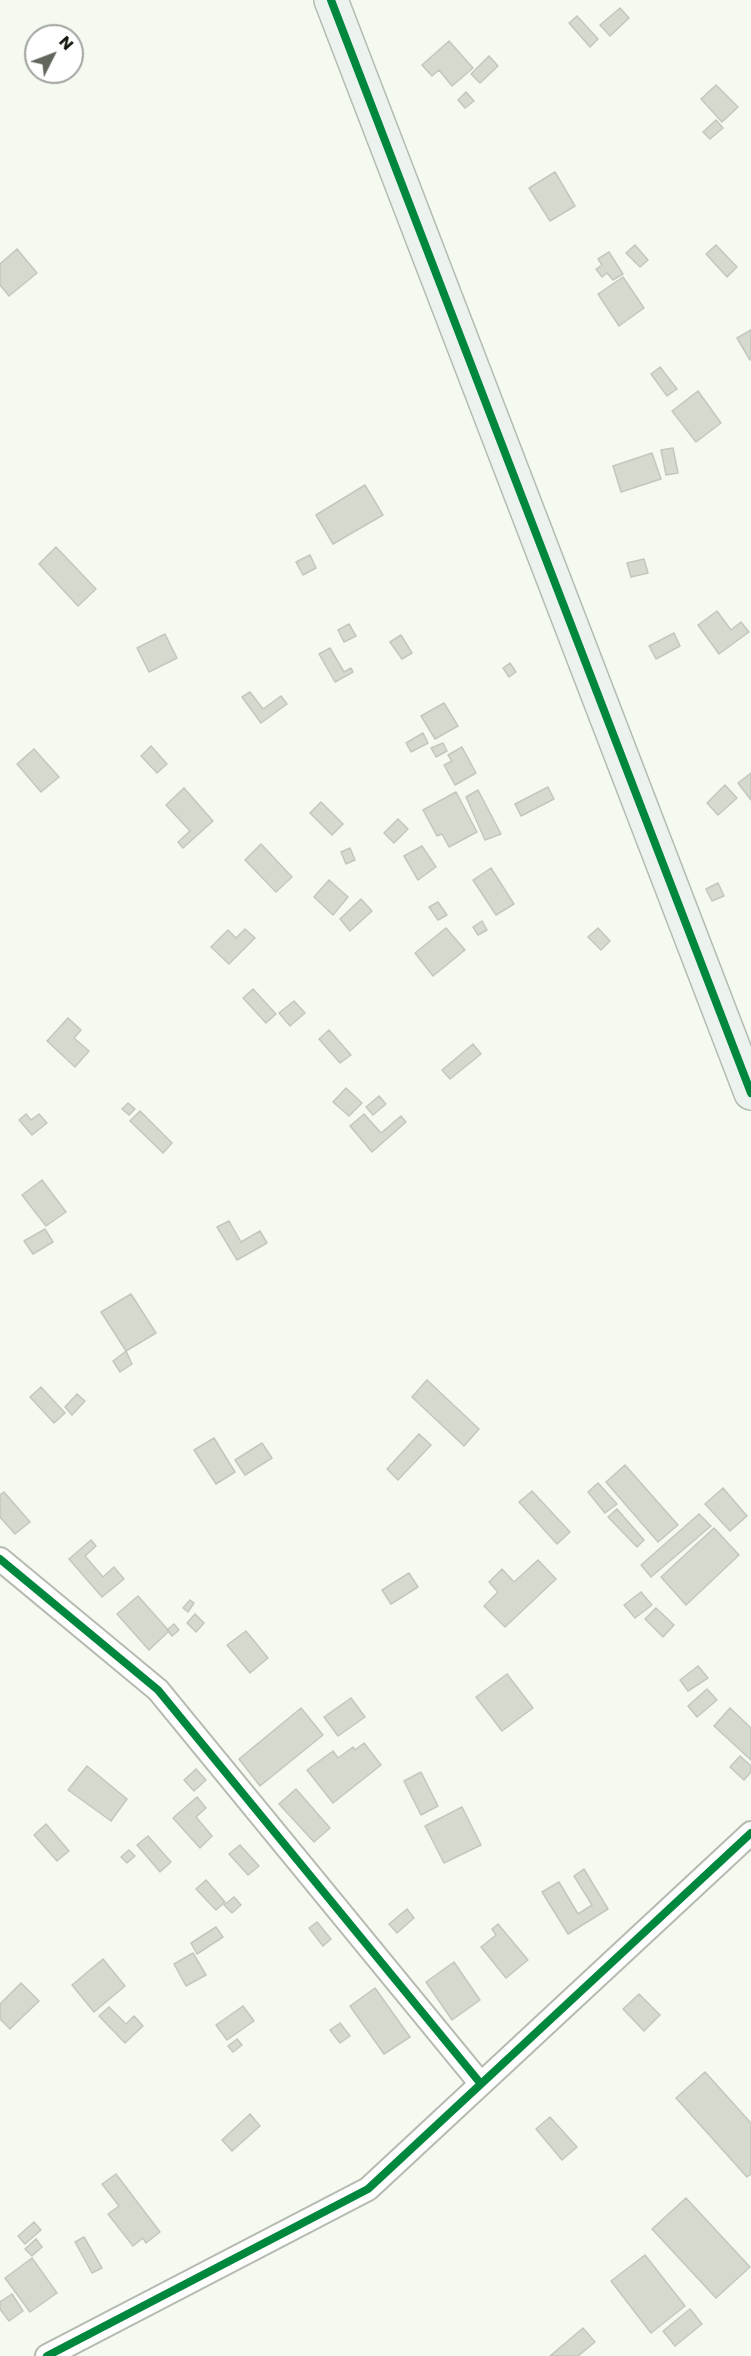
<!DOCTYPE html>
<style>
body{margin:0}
#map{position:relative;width:751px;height:2356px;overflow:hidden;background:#f4faf0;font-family:Poppins,sans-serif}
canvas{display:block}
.north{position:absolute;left:24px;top:24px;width:60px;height:60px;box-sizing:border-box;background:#fff;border:2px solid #a0a39e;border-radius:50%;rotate:48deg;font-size:16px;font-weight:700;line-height:24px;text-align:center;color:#12180d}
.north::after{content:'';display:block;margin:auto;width:21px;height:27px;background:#61675c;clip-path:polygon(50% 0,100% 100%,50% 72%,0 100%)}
</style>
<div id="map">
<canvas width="751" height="2356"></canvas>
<div class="north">N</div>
</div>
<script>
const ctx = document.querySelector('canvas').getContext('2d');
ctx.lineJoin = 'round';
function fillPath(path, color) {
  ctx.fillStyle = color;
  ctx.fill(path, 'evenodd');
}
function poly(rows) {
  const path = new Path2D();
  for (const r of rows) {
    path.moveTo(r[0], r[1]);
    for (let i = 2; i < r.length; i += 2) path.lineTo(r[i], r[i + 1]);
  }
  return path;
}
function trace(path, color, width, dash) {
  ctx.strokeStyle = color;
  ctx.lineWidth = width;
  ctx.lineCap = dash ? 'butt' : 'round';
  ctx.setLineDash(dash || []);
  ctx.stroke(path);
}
const building = poly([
 [620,8,629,18,610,36,600,25,620,8],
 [577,16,598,39,590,47,569,23,577,16],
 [449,41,473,68,452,86,439,70,432,76,422,65,449,41],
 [489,56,498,66,480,83,471,74,489,56],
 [716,85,738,107,722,122,701,99,716,85],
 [466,92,474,101,465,108,458,100,466,92],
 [716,120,723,128,710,139,703,132,716,120],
 [555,172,575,206,550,221,529,188,555,172],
 [635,245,648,260,640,267,626,253,635,245],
 [716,245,737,267,727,277,706,254,716,245],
 [17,249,37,273,9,296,0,285,0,264,17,249],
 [609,252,623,274,613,280,607,273,602,277,596,269,602,265,598,259,609,252],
 [623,277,644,308,619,326,598,294,623,277],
 [751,330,751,359,750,360,737,338,751,330],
 [660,367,677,389,667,396,651,374,660,367],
 [698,391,721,423,696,442,672,411,698,391],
 [673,448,678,473,666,475,661,450,673,448],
 [652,453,661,479,621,492,613,466,652,453],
 [365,485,383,515,333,544,316,515,365,485],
 [56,547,96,589,78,606,39,564,56,547],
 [310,555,316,568,303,575,296,562,310,555],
 [644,559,648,573,631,577,627,563,644,559],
 [717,611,731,630,741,622,749,632,719,654,698,625,717,611],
 [349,624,356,636,344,642,338,630,349,624],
 [674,633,680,646,656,659,649,646,674,633],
 [165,634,177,658,149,672,137,648,165,634],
 [401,635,412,653,402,659,390,642,401,635],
 [330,648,344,672,351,668,353,672,335,682,319,654,330,648],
 [510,663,516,672,509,677,503,668,510,663],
 [250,692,263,709,281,696,287,704,261,723,242,697,250,692],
 [444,703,458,726,435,739,421,716,444,703],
 [423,733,428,743,411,752,406,743,423,733],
 [443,743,447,751,436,757,431,748,443,743],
 [151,746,167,764,157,773,141,756,151,746],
 [462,747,476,773,455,785,444,765,452,761,448,755,462,747],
 [34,749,59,777,41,792,17,764,34,749],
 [751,773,751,800,738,783,751,773],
 [725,785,737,798,718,815,707,803,725,785],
 [548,787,554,799,521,816,515,804,548,787],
 [184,788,213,821,183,848,178,842,190,831,166,805,184,788],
 [478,790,501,834,485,840,466,797,478,790],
 [456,792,477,832,449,847,442,834,437,836,423,810,456,792],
 [321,802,343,824,332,835,310,813,321,802],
 [398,819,408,829,394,843,384,833,398,819],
 [261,844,292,877,276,892,245,860,261,844],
 [422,846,436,867,418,880,404,856,422,846],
 [350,848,355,860,346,864,341,852,350,848],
 [491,868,514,904,496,915,473,880,491,868],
 [329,880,348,897,333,915,314,897,329,880],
 [718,883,724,896,712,901,706,889,718,883],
 [361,899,372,911,350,931,340,919,361,899],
 [438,902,447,915,438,920,429,907,438,902],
 [482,921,487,930,478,935,473,927,482,921],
 [446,928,465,950,433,976,415,953,446,928],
 [598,928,610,941,601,950,588,937,598,928],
 [245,929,255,938,229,964,211,947,228,930,236,938,245,929],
 [253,989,276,1014,266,1023,243,998,253,989],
 [294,1001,305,1013,290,1026,279,1013,294,1001],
 [68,1018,81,1030,74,1038,89,1051,75,1067,47,1041,68,1018],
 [329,1030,351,1055,340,1063,319,1039,329,1030],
 [473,1044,481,1054,450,1079,442,1070,473,1044],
 [346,1088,362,1103,349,1116,333,1102,346,1088],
 [379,1096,386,1104,373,1115,366,1107,379,1096],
 [128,1103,135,1109,129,1115,122,1109,128,1103],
 [140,1111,172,1143,163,1153,130,1121,140,1111],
 [26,1114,31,1120,39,1114,47,1123,32,1135,19,1120,26,1114],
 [364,1114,381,1133,401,1116,406,1122,372,1152,350,1126,364,1114],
 [42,1180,66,1212,46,1226,22,1195,42,1180],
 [229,1221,241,1242,260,1231,267,1243,237,1260,217,1227,229,1221],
 [45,1229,53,1242,33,1254,24,1241,45,1229],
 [131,1294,156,1333,126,1351,101,1312,131,1294],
 [126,1351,132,1364,120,1372,113,1361,126,1351],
 [427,1380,479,1429,464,1446,412,1397,427,1380],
 [41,1387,65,1413,54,1423,30,1397,41,1387],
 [77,1394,85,1401,72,1415,65,1407,77,1394],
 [419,1434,431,1445,398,1480,387,1469,419,1434],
 [214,1438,235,1472,216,1484,194,1450,214,1438],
 [262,1443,272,1458,245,1475,235,1460,262,1443],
 [625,1465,678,1525,658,1542,606,1482,625,1465],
 [598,1483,617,1504,605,1513,588,1492,598,1483],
 [723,1488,747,1516,730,1531,705,1504,723,1488],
 [532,1491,570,1532,557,1544,519,1502,532,1491],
 [4,1492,30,1522,15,1534,0,1517,0,1495,4,1492],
 [617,1509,644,1540,637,1547,608,1517,617,1509],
 [699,1514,711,1526,651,1577,641,1565,699,1514],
 [714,1528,739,1555,686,1605,661,1577,714,1528],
 [91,1540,96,1546,85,1556,103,1577,114,1567,124,1579,102,1597,69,1559,91,1540],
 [538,1560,556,1579,505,1627,484,1606,498,1592,489,1582,502,1569,514,1582,538,1560],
 [409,1573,418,1587,391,1604,382,1590,409,1573],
 [641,1592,652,1605,635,1618,624,1605,641,1592],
 [138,1596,169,1631,149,1650,117,1614,138,1596],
 [190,1600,194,1603,188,1612,183,1608,190,1600],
 [656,1608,674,1625,663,1637,645,1619,656,1608],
 [195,1614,204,1623,196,1632,187,1623,195,1614],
 [174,1624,179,1630,172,1636,167,1630,174,1624],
 [246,1631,268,1658,250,1673,227,1645,246,1631],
 [698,1666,708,1678,688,1691,680,1680,698,1666],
 [507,1674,533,1708,502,1731,476,1697,507,1674],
 [707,1689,717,1700,697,1717,688,1706,707,1689],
 [351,1698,365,1717,338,1736,324,1717,351,1698],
 [301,1708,323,1735,260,1786,239,1759,301,1708],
 [730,1708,751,1728,751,1760,714,1726,730,1708],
 [364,1743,381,1765,333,1803,307,1770,333,1751,338,1758,353,1747,355,1750,364,1743],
 [740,1756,751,1766,751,1772,744,1780,730,1767,740,1756],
 [87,1766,127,1799,111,1821,68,1790,87,1766],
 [196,1769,206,1780,194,1791,184,1780,196,1769],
 [421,1772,438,1806,421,1815,404,1781,421,1772],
 [296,1789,330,1828,314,1842,279,1804,296,1789],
 [197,1797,206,1808,196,1817,212,1836,200,1848,173,1818,197,1797],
 [462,1807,481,1845,444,1863,425,1826,462,1807],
 [46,1824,69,1851,57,1861,34,1835,46,1824],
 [148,1836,171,1862,160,1872,137,1845,148,1836],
 [240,1845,259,1866,248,1875,229,1854,240,1845],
 [129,1850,135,1856,127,1863,121,1857,129,1850],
 [584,1869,608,1909,568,1934,542,1892,559,1882,578,1914,592,1905,574,1876,584,1869],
 [206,1880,225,1902,216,1910,196,1889,206,1880],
 [234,1897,241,1905,232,1913,224,1905,234,1897],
 [407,1909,414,1918,397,1933,389,1924,407,1909],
 [317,1922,331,1939,323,1946,309,1928,317,1922],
 [498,1924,528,1960,506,1978,481,1947,496,1935,492,1929,498,1924],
 [216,1927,223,1937,197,1954,191,1943,216,1927],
 [193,1953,206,1975,186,1986,174,1964,193,1953],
 [103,1959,125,1986,94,2012,72,1985,103,1959],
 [454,1962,480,2000,452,2020,426,1982,454,1962],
 [21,1983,39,2001,10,2029,0,2019,0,2004,21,1983],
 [375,1988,410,2037,384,2054,350,2006,375,1988],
 [639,1994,660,2015,644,2031,623,2009,639,1994],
 [243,2006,254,2021,227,2040,216,2025,243,2006],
 [109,2007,126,2024,134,2016,143,2026,125,2043,99,2016,109,2007],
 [340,2023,350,2036,340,2043,330,2030,340,2023],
 [237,2039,242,2045,233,2052,228,2046,237,2039],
 [705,2072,751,2123,751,2174,747,2177,676,2098,705,2072],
 [250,2114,260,2126,232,2151,222,2140,250,2114],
 [550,2117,577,2147,562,2160,536,2129,550,2117],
 [116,2174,160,2232,146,2243,143,2238,133,2246,108,2214,119,2206,102,2184,116,2174],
 [686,2198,750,2267,716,2298,652,2229,686,2198],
 [34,2222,41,2230,25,2244,18,2236,34,2222],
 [84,2237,102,2268,92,2273,75,2242,84,2237],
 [36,2239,42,2247,32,2256,25,2249,36,2239],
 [645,2255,685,2306,651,2333,611,2281,645,2255],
 [32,2258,57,2293,30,2312,5,2278,32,2258],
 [12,2294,23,2311,9,2321,0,2309,0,2302,12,2294],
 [690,2309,702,2324,675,2346,663,2331,690,2309],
 [583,2328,595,2342,578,2356,550,2356,583,2328]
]);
fillPath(building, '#d6dace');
trace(building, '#c4c7bc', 1.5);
const street = poly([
 [0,1559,158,1690,481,2084],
 [47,2356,368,2189,751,1833]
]);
const secondary = poly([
 [331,0,751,1093]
]);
trace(street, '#b5bbb0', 26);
trace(secondary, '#b5bbb0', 36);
trace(street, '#fdfefd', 22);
trace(secondary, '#ecf2ee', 33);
trace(poly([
 [331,0,751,1093],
 [0,1559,158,1690,481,2084],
 [47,2356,368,2189,751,1833]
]), '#00873e', 8);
</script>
